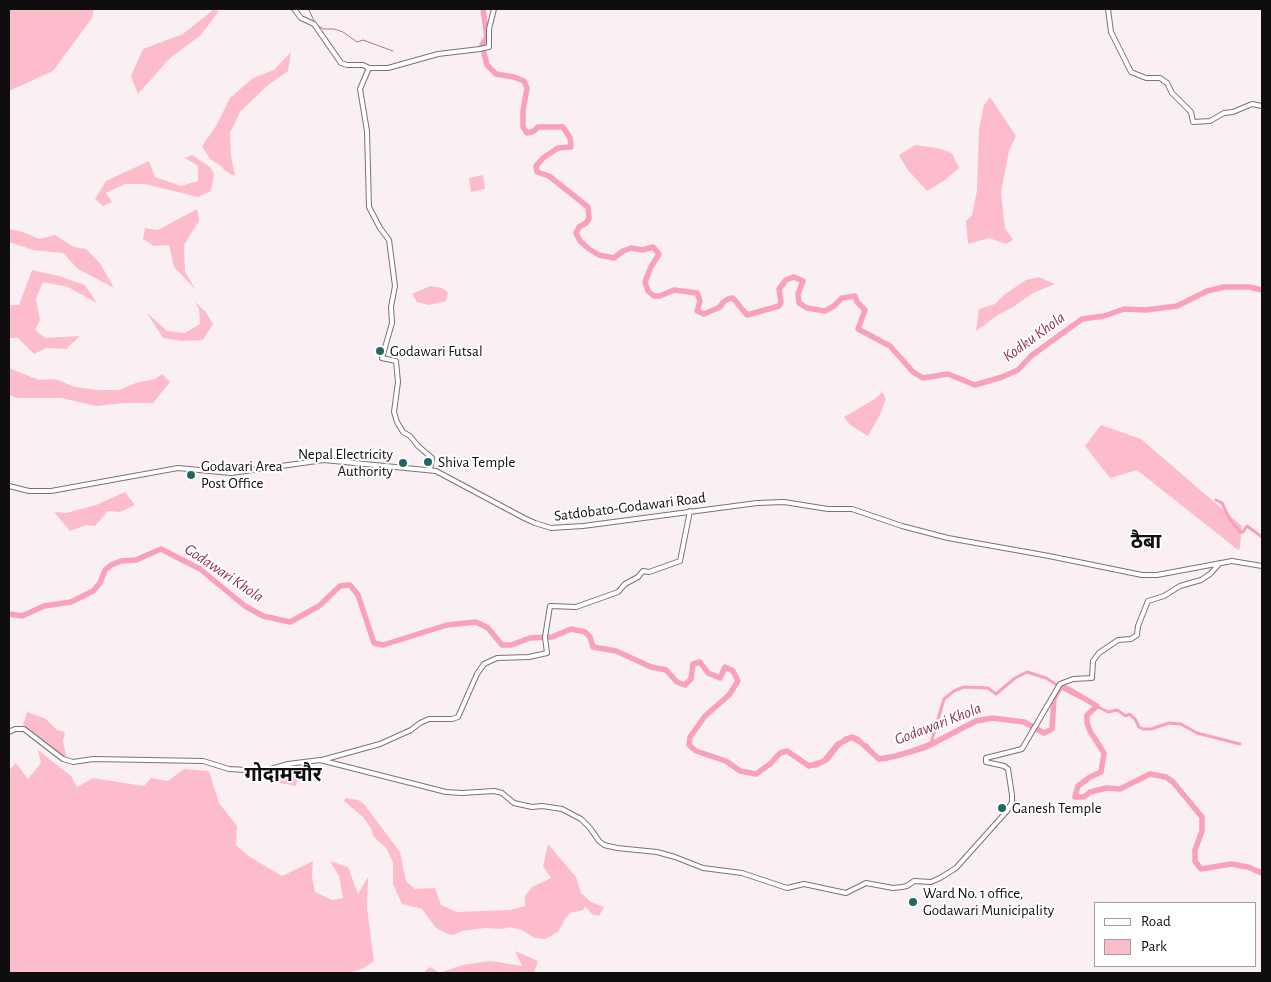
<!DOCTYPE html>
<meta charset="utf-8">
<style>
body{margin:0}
#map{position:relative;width:1271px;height:982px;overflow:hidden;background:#faf0f3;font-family:"Alegreya Sans",sans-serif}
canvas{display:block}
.frame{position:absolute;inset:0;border:10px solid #100d0e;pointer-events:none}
.legend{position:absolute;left:1094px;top:902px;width:162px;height:65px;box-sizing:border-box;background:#fff;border:1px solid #9f9e9f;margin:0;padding:6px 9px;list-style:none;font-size:15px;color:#100d0e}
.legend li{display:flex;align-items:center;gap:10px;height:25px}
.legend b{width:25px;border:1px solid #9f9e9f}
</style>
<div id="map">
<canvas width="1271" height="982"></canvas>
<div class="frame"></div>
<ul class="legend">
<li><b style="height:6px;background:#fff"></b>Road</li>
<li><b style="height:14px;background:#fcbccc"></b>Park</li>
</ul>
</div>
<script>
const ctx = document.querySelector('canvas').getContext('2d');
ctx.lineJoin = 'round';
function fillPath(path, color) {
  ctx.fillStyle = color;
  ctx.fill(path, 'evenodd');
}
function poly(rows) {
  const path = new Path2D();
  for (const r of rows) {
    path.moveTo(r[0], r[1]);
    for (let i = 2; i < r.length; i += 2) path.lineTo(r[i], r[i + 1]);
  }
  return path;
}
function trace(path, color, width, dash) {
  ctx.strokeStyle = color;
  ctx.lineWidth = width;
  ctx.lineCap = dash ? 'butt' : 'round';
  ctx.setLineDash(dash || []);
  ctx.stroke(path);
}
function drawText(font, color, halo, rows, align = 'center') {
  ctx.font = font + ' "Alegreya Sans","Noto Sans Devanagari",sans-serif';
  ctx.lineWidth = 4;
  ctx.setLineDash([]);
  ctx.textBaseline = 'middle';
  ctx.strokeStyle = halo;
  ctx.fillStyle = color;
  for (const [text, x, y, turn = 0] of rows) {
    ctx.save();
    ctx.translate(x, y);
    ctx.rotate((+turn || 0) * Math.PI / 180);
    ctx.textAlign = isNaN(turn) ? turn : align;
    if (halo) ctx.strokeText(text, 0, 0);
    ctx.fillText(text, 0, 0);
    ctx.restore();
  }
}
fillPath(poly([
 [9,9,94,9,92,18,53,71,9,91],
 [213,10,219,11,200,36,170,58,138,94,131,76,143,49,183,34],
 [291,52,288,71,268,85,240,112,230,133,231,155,235,176,225,171,222,167,210,159,202,146,216,126,230,98,253,78,274,70],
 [990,97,1016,136,1009,151,1001,192,1005,228,1013,240,1006,244,989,238,968,244,966,221,972,215,977,191,979,129,984,105],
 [915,145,937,148,952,153,959,168,945,180,927,191,907,169,899,155],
 [192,155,210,167,214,174,211,191,198,197,145,184,125,184,106,193,112,202,103,206,95,199,106,181,149,161,155,177,181,186,198,181,198,166,185,158],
 [483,175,485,189,471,192,469,178],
 [197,209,199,221,184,245,185,272,196,290,174,267,169,245,154,246,143,239,145,228,158,230],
 [9,229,23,232,39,239,55,235,74,247,86,249,100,263,114,288,78,269,63,253,33,250,9,242],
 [32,270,59,276,85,285,97,303,68,287,43,282,36,299,40,320,35,330,45,338,80,336,66,349,46,348,34,354,18,338,9,338,9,305,19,305],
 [1039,277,1055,284,1033,293,1013,307,998,315,976,331,979,309,995,304,1004,295,1026,280],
 [430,286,442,288,448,292,446,301,429,305,417,302,412,294],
 [195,302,205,311,213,324,203,340,182,341,163,338,147,313,167,331,185,333,200,324,199,309],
 [9,368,39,380,55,379,75,387,98,390,119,390,136,383,155,379,162,374,170,382,153,403,124,403,96,406,61,398,17,398,9,395],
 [882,392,886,399,880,415,868,436,850,425,844,417,875,399],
 [1101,425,1141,439,1242,526,1240,548,1238,550,1137,470,1110,478,1085,446],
 [125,492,135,505,120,512,108,511,95,526,87,525,70,531,54,512,66,513,96,505],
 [27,712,46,719,57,730,65,732,63,741,67,759,45,746,34,733,23,725],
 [38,750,71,776,77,787,93,778,144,786,151,778,168,781,184,769,209,771,219,803,237,826,236,845,250,857,282,876,313,861,312,877,315,892,332,900,343,898,339,876,330,861,348,867,358,894,368,877,367,908,374,961,364,968,349,973,9,973,9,770,16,763,28,779,41,763],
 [273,768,299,770,296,786,270,781],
 [346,798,358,800,364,804,400,852,406,881,415,889,435,888,441,905,457,912,510,910,525,906,525,896,532,887,551,878,543,866,548,844,576,877,581,893,591,902,604,907,599,916,592,914,585,906,583,910,570,913,565,919,558,932,545,939,535,938,522,930,510,927,503,929,485,928,462,931,453,935,448,934,436,928,422,909,402,904,393,884,393,863,387,849,373,836,371,828,363,817,344,801],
 [515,951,538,961,534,973,423,973,430,967,440,973,462,965,491,961,522,966]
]), '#fcbccc');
trace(poly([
 [311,9,309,10,316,25,324,29,334,29,343,32,357,42,363,40,393,51]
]), '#b27586', 1);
trace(poly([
 [1216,500,1222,503,1229,518,1240,532,1243,532,1247,526,1262,537],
 [1061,688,1108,712,1117,710,1126,716,1129,714,1135,719,1139,727,1143,729,1151,729,1169,723,1181,724,1197,733,1240,744],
 [808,767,817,766,828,760,845,738,849,737,861,744,867,745,876,758,885,760,931,743,944,699,954,691,964,687,988,688,996,694,1015,678,1027,672,1046,678,1057,685]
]), '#f8a1b9', 3);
trace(poly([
 [483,9,487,37,482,45,487,65,496,74,514,77,524,81,527,88,523,111,523,127,527,133,534,131,538,127,563,127,570,138,571,147,558,148,543,158,536,166,537,172,549,176,588,207,589,219,586,223,579,227,576,233,580,241,589,249,599,255,614,258,623,251,631,248,642,250,653,247,659,254,651,267,645,282,648,291,654,296,660,296,674,290,697,293,700,301,697,311,704,314,720,307,723,302,728,299,733,298,747,315,779,306,781,302,779,289,786,280,794,277,803,281,798,294,799,303,807,308,825,311,834,306,842,298,855,296,857,302,865,310,858,329,890,346,913,372,923,378,948,374,975,385,1002,377,1018,370,1031,356,1082,319,1104,316,1124,309,1146,310,1177,306,1207,291,1224,287,1249,287,1262,290],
 [9,614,22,616,44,606,71,602,93,591,100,583,105,570,111,565,121,561,136,560,161,549,200,569,245,606,263,616,290,622,319,606,340,586,350,585,358,595,374,643,383,645,447,625,476,622,488,628,502,645,511,645,530,638,552,637,571,629,585,632,590,637,593,647,616,651,651,667,666,670,677,682,685,685,691,679,693,664,700,662,708,673,720,678,725,667,733,671,738,681,729,695,705,716,690,737,689,745,696,751,726,761,740,771,756,774,770,764,780,753,787,751,809,766,824,761,838,744,852,737,857,739,879,759,896,756,926,747,976,721,992,718,1024,722,1044,733,1052,729,1054,698,1061,686,1070,690,1097,706,1087,715,1087,723,1090,731,1104,753,1101,772,1090,777,1078,786,1075,797,1084,797,1090,792,1106,788,1120,789,1150,774,1166,777,1173,782,1202,817,1202,831,1195,850,1195,861,1201,869,1231,864,1248,867,1262,873]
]), '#f8a1b9', 5.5);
const secondary = poly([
 [294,9,301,18,314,24,341,63,347,65,363,65,369,68,360,89,367,131,369,207,380,228,389,240,395,286,391,307,392,323,382,358,396,361,398,382,394,412,397,422,403,432,410,436,418,446,432,458,430,470],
 [1108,9,1111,32,1131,72,1146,78,1160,78,1167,83,1172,93,1191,112,1193,122,1210,121,1224,113,1233,112,1252,104,1262,106],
 [369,68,388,68,438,54,480,49,489,47,489,29,494,9],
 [9,486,29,491,51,491,178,468,231,473,324,460,436,471,524,518,535,523,551,528,583,526,757,503,784,502,828,509,852,509,902,526,948,538,1049,556,1142,575,1157,575,1232,561,1262,566],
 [9,732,15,729,24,729,63,759,73,762,93,759,203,761,229,769,264,771,288,764,320,760,446,792,462,793,494,791,502,793,514,803,532,807,542,806,562,809,581,819,590,828,599,841,604,845,617,848,657,852,675,857,703,868,742,873,787,888,804,884,846,893,866,883,893,888,902,887,907,886,914,881,931,882,940,878,956,868,1007,811,1012,802,1012,795,1008,769,1004,766,986,762,986,758,1022,749,1060,684,1073,679,1092,678,1093,661,1099,653,1118,640,1131,639,1137,635,1138,626,1148,601,1164,596,1180,586,1201,580,1210,574,1220,563],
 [322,760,380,744,411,730,420,723,429,719,452,719,458,717,477,674,484,664,497,658,529,657,547,653,545,637,550,606,576,607,618,592,625,584,638,577,643,571,649,572,680,561,690,511]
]);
trace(secondary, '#7b7274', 6);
trace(secondary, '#fff', 4);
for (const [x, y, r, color] of [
 [380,351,5,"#1f6963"],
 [428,462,5,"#1f6963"],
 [403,463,5,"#1f6963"],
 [191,475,5,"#1f6963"],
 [1002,808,5,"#1f6963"],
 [913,902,5,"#1f6963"]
]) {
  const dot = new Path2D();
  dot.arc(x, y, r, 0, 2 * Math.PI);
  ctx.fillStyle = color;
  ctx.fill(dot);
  trace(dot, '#fff', 2);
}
drawText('15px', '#100d0e', '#fff', [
 ["Godawari Futsal",390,351],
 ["Nepal Electricity",393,454,"right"],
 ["Authority",393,471,"right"],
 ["Shiva Temple",438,462],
 ["Godavari Area",201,466],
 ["Post Office",201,483],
 ["Ganesh Temple",1012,808],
 ["Ward No. 1 office,",923,893],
 ["Godawari Municipality",923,910]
], 'left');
drawText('15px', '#100d0e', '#fff', [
 ["Satdobato-Godawari Road",630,507,-7]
]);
drawText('italic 16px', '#912e52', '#fff', [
 ["Kodku Khola",1034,337,-36],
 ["Godawari Khola",224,573,34],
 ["Godawari Khola",938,724,-21]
]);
drawText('bold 20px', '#100d0e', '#fff', [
 ["ठैबा",1146,542],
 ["गोदामचौर",283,775]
]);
</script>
